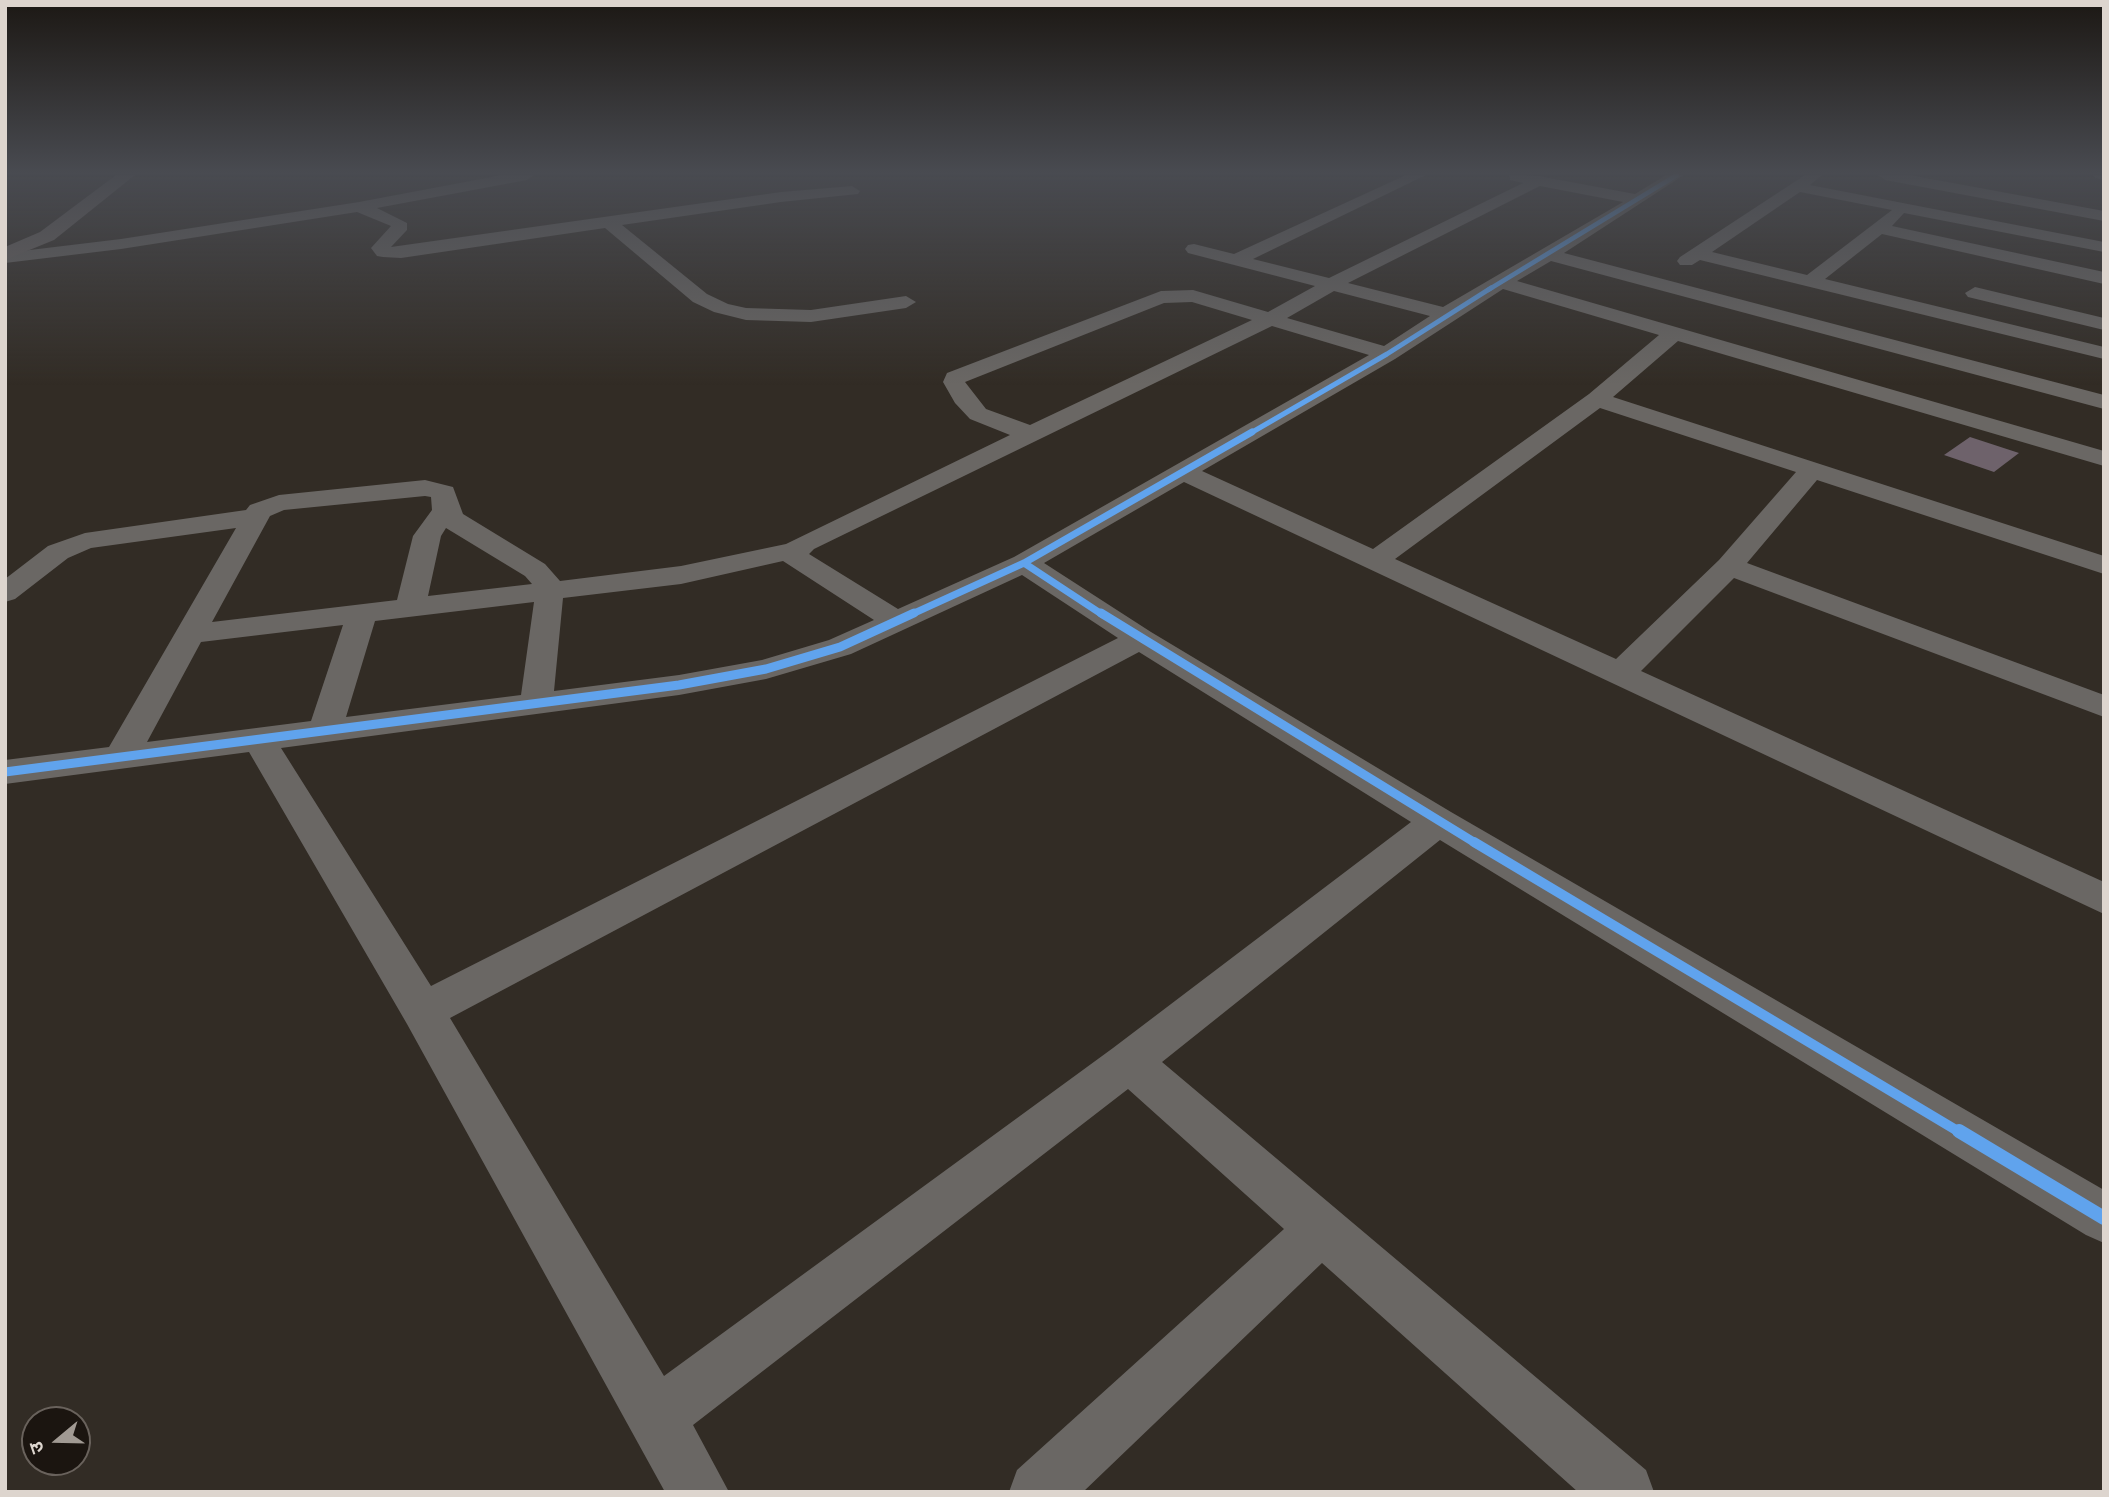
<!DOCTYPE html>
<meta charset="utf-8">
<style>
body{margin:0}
#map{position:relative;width:2109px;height:1497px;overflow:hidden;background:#322c25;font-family:"Source Sans 3","Noto Sans Devanagari",sans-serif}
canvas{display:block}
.frame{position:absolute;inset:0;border:7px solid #ddd5ce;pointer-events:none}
.north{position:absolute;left:21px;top:1406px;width:70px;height:70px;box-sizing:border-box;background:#1b1510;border:2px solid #69625c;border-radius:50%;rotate:251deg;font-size:19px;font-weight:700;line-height:28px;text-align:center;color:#ddd5ce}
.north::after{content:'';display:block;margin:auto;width:24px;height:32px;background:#a19a93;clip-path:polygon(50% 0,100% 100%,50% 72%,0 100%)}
</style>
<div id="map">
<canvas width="2109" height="1497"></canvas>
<div class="frame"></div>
<div class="north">उ</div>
</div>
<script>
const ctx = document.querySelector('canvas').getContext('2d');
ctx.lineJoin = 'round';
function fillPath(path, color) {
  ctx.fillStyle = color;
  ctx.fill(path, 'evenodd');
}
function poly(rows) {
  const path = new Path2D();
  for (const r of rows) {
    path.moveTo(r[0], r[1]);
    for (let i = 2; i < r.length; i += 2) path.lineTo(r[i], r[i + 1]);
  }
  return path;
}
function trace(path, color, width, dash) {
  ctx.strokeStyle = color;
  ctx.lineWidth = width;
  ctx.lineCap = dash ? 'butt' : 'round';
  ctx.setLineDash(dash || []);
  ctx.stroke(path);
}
fillPath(poly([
 [1970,437,2019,453,1994,472,1944,455]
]), '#6e626b');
fillPath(poly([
 [502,175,534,175,527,180,377,208,407,223,407,230,391,247,781,192,852,186,860,191,858,194,781,202,622,225,707,294,728,304,746,308,811,310,906,296,916,302,906,308,811,322,746,320,714,312,693,302,605,228,401,258,383,257,377,256,371,248,391,226,357,212,121,249,5,263,5,253,121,239,359,202,502,175],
 [1406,175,1426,175,1253,259,1329,278,1523,183,1510,180,1509,175,1539,176,1635,194,1666,175,1684,175,1564,253,2104,395,2104,409,1551,261,1517,281,2104,451,2104,466,1678,341,1613,397,2104,556,2104,574,1817,480,1747,563,2104,695,2104,717,1734,578,1641,671,2104,882,2104,914,1184,482,1044,563,1151,632,1451,812,2104,1190,2104,1243,2086,1235,1440,840,1162,1062,1646,1470,1654,1492,1578,1492,1322,1263,1083,1492,1009,1492,1017,1470,1284,1229,1128,1089,693,1425,729,1492,665,1492,407,1024,249,752,5,784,5,760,109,747,236,528,91,548,68,558,15,599,5,602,5,579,48,546,85,533,246,510,250,505,279,495,425,480,453,487,463,514,545,564,560,581,681,566,786,544,1010,435,970,419,955,403,943,382,947,373,1161,291,1193,290,1268,312,1315,286,1188,253,1185,249,1188,245,1194,244,1234,254,1406,175],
 [1540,186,1623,202,1443,307,1348,283,1540,186],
 [1503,289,1659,335,1589,394,1373,549,1202,471,1395,359,1503,289],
 [1334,291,1430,316,1384,346,1287,318,1334,291],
 [1192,302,1252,320,1030,425,986,409,965,382,1164,303,1192,302],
 [1272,326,1369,355,1014,557,898,609,809,554,814,549,1272,326],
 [1600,408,1796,472,1719,560,1616,659,1395,559,1600,408],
 [425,496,431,497,432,510,413,536,397,600,212,622,270,516,284,510,425,496],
 [446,528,525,576,532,584,428,596,441,536,446,528],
 [783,561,874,620,829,640,762,660,679,675,554,691,563,598,681,584,783,561],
 [1022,575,1118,638,431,986,281,748,679,695,766,679,851,654,1022,575],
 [534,602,521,695,346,717,375,621,534,602],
 [343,625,311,721,147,742,201,642,343,625],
 [1139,652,1411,822,1113,1048,664,1376,450,1018,1139,652],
 [1805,175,1822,175,1810,185,2104,242,2104,252,1904,213,1892,226,2104,272,2104,284,1882,234,1825,279,2104,347,2104,359,1700,260,1692,265,1680,265,1677,261,1680,257,1805,175],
 [1800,192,1892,210,1807,275,1712,252,1800,192],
 [1878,175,1910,175,2104,211,2104,221,1885,180,1878,175],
 [2093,175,2104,175,2104,180,2095,178,2093,175],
 [1975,287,2104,318,2104,330,1968,297,1965,293,1975,287]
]), '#6a6764');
fillPath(poly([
 [116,175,135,175,54,240,5,260,5,247,40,232,116,175]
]), '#6e6865');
trace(poly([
 [1488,290,1677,175]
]), '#60a3ed', 4.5);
trace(poly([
 [1249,434,1387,354,1491,288]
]), '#60a3ed', 5);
trace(poly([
 [1024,563,1103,615],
 [910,615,1024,563,1252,432]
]), '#60a3ed', 7);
trace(poly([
 [1101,613,1477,844],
 [5,772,679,685,766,669,840,647,914,613]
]), '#60a3ed', 9);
trace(poly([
 [1474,842,1961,1133]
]), '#60a3ed', 10);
trace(poly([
 [1959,1131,2104,1218]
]), '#60a3ed', 14);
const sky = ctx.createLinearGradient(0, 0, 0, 385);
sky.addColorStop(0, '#1c1814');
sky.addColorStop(0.45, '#494b51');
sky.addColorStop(1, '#494b5100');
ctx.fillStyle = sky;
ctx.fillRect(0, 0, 2109, 385);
</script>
